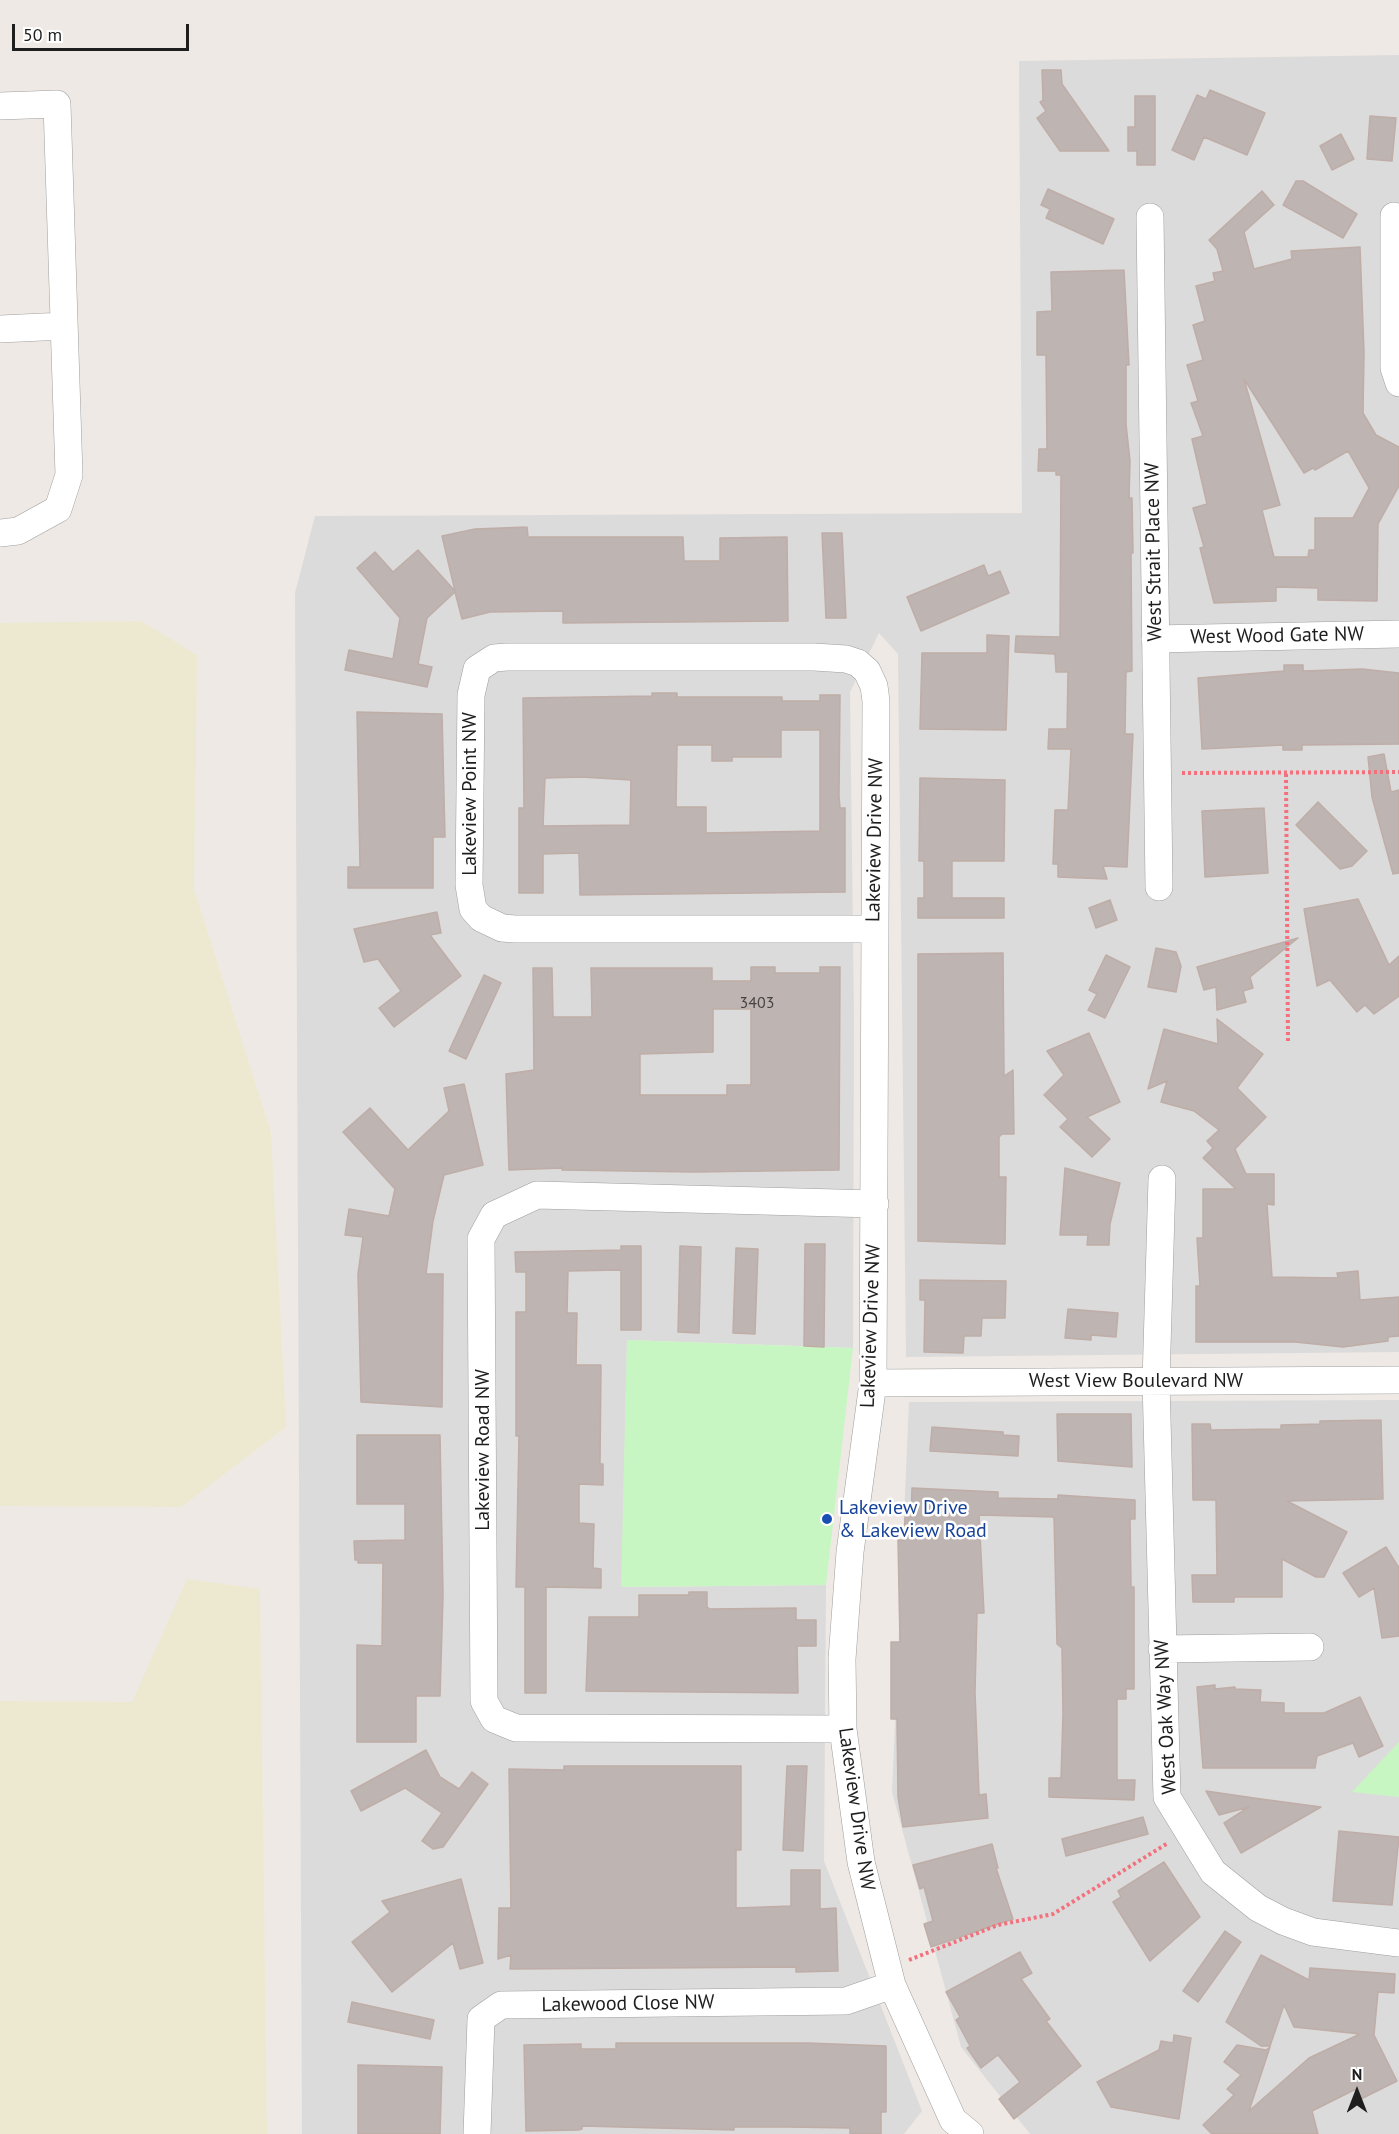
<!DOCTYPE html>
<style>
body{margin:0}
#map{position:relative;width:1399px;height:2134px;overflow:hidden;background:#eee9e4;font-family:"PT Sans",sans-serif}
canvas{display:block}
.north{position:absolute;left:1327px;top:2062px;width:60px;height:60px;-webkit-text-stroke:4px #fff;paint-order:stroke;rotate:0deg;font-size:16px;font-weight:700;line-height:24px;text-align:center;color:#1e1e1e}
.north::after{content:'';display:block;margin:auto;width:21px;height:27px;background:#1e1e1e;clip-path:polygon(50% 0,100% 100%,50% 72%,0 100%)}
.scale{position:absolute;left:12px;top:24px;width:177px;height:27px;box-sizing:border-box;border:3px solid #1e1e1e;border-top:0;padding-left:8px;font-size:18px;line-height:21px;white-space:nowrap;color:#1e1e1e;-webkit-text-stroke:4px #fff;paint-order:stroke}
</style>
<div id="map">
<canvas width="1399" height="2134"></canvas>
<div class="north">N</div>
<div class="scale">50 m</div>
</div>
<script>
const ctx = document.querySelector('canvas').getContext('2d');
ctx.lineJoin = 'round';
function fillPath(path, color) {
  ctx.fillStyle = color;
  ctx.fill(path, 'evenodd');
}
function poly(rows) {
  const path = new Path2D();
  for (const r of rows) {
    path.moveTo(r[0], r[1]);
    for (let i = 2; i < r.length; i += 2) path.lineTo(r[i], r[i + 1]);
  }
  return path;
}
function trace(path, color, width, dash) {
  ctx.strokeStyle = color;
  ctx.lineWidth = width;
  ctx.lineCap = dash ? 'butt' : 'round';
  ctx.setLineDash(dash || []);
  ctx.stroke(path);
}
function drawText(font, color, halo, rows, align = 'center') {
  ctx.font = font + ' "PT Sans",sans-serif';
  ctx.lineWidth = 5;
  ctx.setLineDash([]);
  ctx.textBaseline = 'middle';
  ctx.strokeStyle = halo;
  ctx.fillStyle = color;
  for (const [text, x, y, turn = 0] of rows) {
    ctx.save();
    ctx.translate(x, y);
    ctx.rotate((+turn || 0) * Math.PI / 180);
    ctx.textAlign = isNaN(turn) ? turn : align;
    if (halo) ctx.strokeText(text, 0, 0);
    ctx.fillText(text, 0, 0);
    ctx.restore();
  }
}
fillPath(poly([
 [1399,55,1399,1352,906,1357,898,654,879,633,850,692,854,1019,853,1348,627,1340,622,1587,826,1585,824,1861,922,2111,904,2134,302,2134,295,593,315,516,1022,513,1019,61],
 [1399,1400,1399,2134,1030,2134,961,2047,892,1792,909,1402]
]), '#dcdbdb');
fillPath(poly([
 [141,621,197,655,194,889,271,1133,286,1427,181,1507,0,1506,0,623],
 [187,1579,260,1589,267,2134,0,2134,0,1701,132,1702]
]), '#ece9d0');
fillPath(poly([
 [627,1340,853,1348,826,1585,621,1587],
 [1399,1742,1399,1797,1352,1792]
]), '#c8f6c3');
const building = poly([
 [1042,70,1061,70,1062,84,1109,151,1060,151,1037,118,1046,111,1040,102,1043,100,1042,70],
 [1210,90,1265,113,1247,155,1204,137,1194,160,1172,150,1197,95,1206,99,1210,90],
 [1135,96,1155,96,1155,165,1137,165,1137,151,1128,151,1128,127,1135,127,1135,96],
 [1370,116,1396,118,1392,161,1367,159,1370,116],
 [1341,134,1354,159,1332,170,1320,146,1341,134],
 [1296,181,1303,181,1357,214,1343,238,1283,205,1296,181],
 [1048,189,1114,219,1103,244,1046,218,1050,209,1041,205,1048,189],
 [1262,191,1274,205,1244,232,1254,269,1292,259,1291,251,1360,247,1364,352,1363,413,1376,435,1399,447,1399,486,1378,524,1377,601,1318,600,1318,588,1276,587,1276,601,1214,603,1200,548,1204,547,1193,508,1207,504,1192,439,1203,436,1191,403,1198,401,1187,365,1203,360,1193,325,1205,321,1196,286,1215,281,1213,273,1223,271,1217,249,1209,240,1262,191],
 [1244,379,1304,473,1313,468,1315,470,1348,451,1369,488,1353,518,1315,518,1315,550,1309,550,1308,557,1274,557,1262,510,1280,505,1244,379],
 [1124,270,1129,365,1126,365,1126,424,1130,461,1129,498,1132,498,1133,553,1131,553,1132,671,1126,672,1125,734,1133,734,1127,867,1103,866,1107,879,1058,877,1058,864,1053,864,1055,810,1068,810,1071,749,1048,749,1049,729,1067,729,1068,672,1056,672,1055,654,1015,652,1016,636,1060,637,1061,475,1056,475,1056,471,1038,471,1039,449,1047,449,1046,355,1037,355,1037,312,1052,311,1051,272,1124,270],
 [527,527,528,537,683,537,684,561,720,561,720,538,787,537,788,621,563,623,563,611,490,612,462,619,455,592,427,618,418,664,432,667,427,687,345,670,349,650,393,659,400,618,357,568,375,552,393,572,418,550,455,591,442,536,475,529,527,527],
 [822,533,842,533,846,618,826,618,822,533],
 [984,565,988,576,1000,571,1009,593,921,631,907,597,984,565],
 [987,635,1009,636,1006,730,920,729,922,653,987,653,987,635],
 [1284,665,1303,665,1303,671,1362,669,1399,673,1399,744,1302,745,1302,750,1283,750,1283,745,1202,749,1198,678,1284,671,1284,665],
 [652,693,677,693,677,697,782,697,782,701,820,701,820,695,840,695,839,796,840,808,845,808,845,892,580,895,579,853,543,854,543,893,519,893,519,808,524,808,523,698,652,696,652,693],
 [781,730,820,730,820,831,706,833,706,807,676,807,677,745,712,745,712,761,732,761,732,757,781,757,781,730],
 [581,777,631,780,630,825,543,826,545,778,581,777],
 [357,712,442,714,445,837,433,837,433,888,348,888,348,867,360,867,357,712],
 [1384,754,1391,792,1399,790,1399,873,1393,874,1372,797,1368,757,1384,754],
 [920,778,1005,780,1004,861,952,861,952,898,1004,898,1004,918,918,918,918,898,924,898,924,861,919,861,920,778],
 [1318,802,1367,851,1352,866,1340,869,1296,825,1318,802],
 [1264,808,1268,873,1205,877,1202,811,1264,808],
 [1358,899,1389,965,1399,956,1399,996,1374,1014,1365,1005,1357,1012,1330,980,1317,986,1304,909,1358,899],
 [1110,900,1117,920,1096,928,1089,908,1110,900],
 [437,912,441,933,430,935,461,976,394,1027,379,1008,401,991,378,959,364,962,354,929,437,912],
 [1298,938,1250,977,1253,988,1243,991,1246,1002,1217,1010,1216,987,1204,990,1197,967,1298,938],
 [1156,948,1176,952,1181,966,1176,992,1148,987,1156,948],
 [1003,953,1004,1076,1013,1070,1014,1134,1002,1134,999,1137,999,1177,1006,1177,1005,1244,918,1241,918,954,1003,953],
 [1106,955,1130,967,1105,1018,1088,1010,1097,994,1089,990,1106,955],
 [751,967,775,967,775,973,820,973,820,967,840,967,839,1170,693,1172,562,1170,562,1168,509,1170,506,1074,534,1070,533,968,552,968,553,1017,592,1017,591,968,712,968,712,981,751,981,751,967],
 [713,1009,751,1009,751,1085,727,1085,727,1095,640,1095,640,1054,713,1052,713,1009],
 [484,975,501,983,466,1059,449,1051,484,975],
 [1217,1019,1263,1054,1237,1088,1266,1117,1235,1149,1246,1174,1274,1174,1274,1205,1267,1204,1272,1277,1338,1278,1337,1273,1358,1271,1360,1300,1399,1297,1399,1336,1388,1337,1388,1341,1343,1347,1295,1342,1196,1342,1196,1286,1200,1286,1197,1238,1203,1238,1203,1189,1236,1189,1203,1158,1213,1148,1207,1141,1219,1130,1194,1111,1161,1102,1167,1081,1148,1089,1164,1029,1218,1044,1217,1019],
 [1089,1033,1120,1102,1087,1117,1110,1139,1092,1157,1060,1127,1068,1119,1044,1095,1064,1075,1047,1051,1089,1033],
 [464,1084,483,1165,444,1175,433,1221,426,1274,443,1274,442,1407,361,1402,358,1274,363,1237,345,1235,349,1209,389,1216,395,1189,343,1132,370,1108,408,1150,449,1111,444,1088,464,1084],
 [1065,1168,1120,1183,1110,1224,1109,1245,1087,1245,1088,1235,1060,1235,1065,1168],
 [805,1244,825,1244,824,1347,804,1346,805,1244],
 [621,1246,641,1246,641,1330,621,1330,621,1270,568,1271,567,1313,577,1313,576,1365,601,1365,600,1464,603,1464,603,1485,579,1484,579,1523,594,1524,593,1568,601,1569,601,1588,546,1587,546,1693,525,1693,525,1587,516,1587,519,1436,516,1436,516,1312,526,1312,526,1272,516,1272,515,1252,621,1250,621,1246],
 [680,1246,701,1247,699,1333,678,1332,680,1246],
 [736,1248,758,1249,755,1334,733,1333,736,1248],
 [920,1280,1006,1281,1005,1318,982,1318,981,1336,964,1336,963,1353,924,1352,925,1300,920,1300,920,1280],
 [1068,1309,1118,1313,1116,1337,1091,1335,1091,1340,1065,1338,1068,1309],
 [1057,1414,1131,1414,1132,1467,1058,1461,1057,1414],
 [1381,1420,1383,1499,1287,1501,1347,1532,1324,1577,1316,1577,1282,1559,1282,1597,1234,1597,1234,1602,1193,1602,1192,1575,1217,1575,1216,1500,1193,1500,1192,1424,1210,1424,1211,1430,1281,1429,1281,1425,1320,1424,1320,1421,1381,1420],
 [932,1427,1003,1432,1003,1435,1019,1436,1018,1456,930,1451,932,1427],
 [357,1435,440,1435,443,1595,440,1696,416,1696,416,1742,357,1742,357,1645,382,1646,383,1563,358,1563,358,1560,355,1560,354,1541,405,1540,405,1504,357,1504,357,1435],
 [912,1488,998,1492,998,1498,1058,1499,1058,1495,1135,1500,1135,1519,1130,1519,1131,1587,1134,1587,1134,1689,1126,1689,1126,1699,1117,1699,1117,1780,1135,1780,1134,1800,1049,1797,1049,1778,1061,1778,1063,1714,1062,1648,1057,1644,1054,1517,979,1515,984,1613,977,1613,975,1692,979,1795,986,1794,988,1818,903,1827,898,1797,897,1719,891,1719,891,1642,900,1642,898,1540,904,1540,905,1517,911,1517,912,1488],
 [1386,1547,1399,1568,1399,1636,1382,1638,1374,1588,1359,1597,1343,1573,1386,1547],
 [689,1592,707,1592,707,1607,710,1609,796,1608,796,1620,816,1620,816,1646,797,1646,798,1693,586,1691,589,1617,639,1617,639,1595,689,1595,689,1592],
 [1215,1685,1215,1689,1235,1687,1235,1689,1261,1690,1260,1702,1284,1703,1284,1713,1324,1713,1360,1697,1383,1746,1359,1757,1353,1743,1317,1756,1315,1768,1203,1768,1197,1687,1215,1685],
 [426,1750,440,1777,459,1789,472,1772,488,1784,443,1847,433,1849,422,1841,442,1813,405,1788,361,1811,351,1791,426,1750],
 [564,1766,741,1766,741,1850,736,1850,736,1908,791,1906,791,1870,820,1870,820,1909,836,1908,838,1971,796,1972,796,1967,510,1969,511,1955,498,1959,499,1908,511,1908,509,1769,564,1770,564,1766],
 [787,1766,807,1766,803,1851,783,1850,787,1766],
 [1206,1791,1261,1799,1321,1807,1241,1853,1224,1823,1249,1807,1219,1815,1206,1791],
 [1143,1817,1148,1834,1066,1856,1062,1839,1143,1817],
 [1339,1831,1399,1837,1392,1905,1333,1901,1339,1831],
 [992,1844,998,1868,996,1868,1013,1919,931,1947,924,1924,933,1921,924,1887,920,1889,913,1865,992,1844],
 [1164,1862,1200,1917,1150,1961,1113,1902,1121,1897,1118,1891,1164,1862],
 [461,1879,483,1963,460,1969,453,1943,392,1992,352,1942,390,1912,382,1901,461,1879],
 [1225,1931,1241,1942,1198,2002,1183,1991,1225,1931],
 [1020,1952,1032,1973,1021,1979,1050,2019,1046,2021,1081,2066,1014,2119,999,2099,1020,2082,998,2055,981,2068,967,2048,970,2046,956,2020,960,2017,946,1992,1020,1952],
 [1261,1955,1309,1980,1310,1968,1395,1974,1394,1993,1378,1992,1374,2035,1397,2081,1361,2099,1356,2089,1312,2111,1318,2134,1212,2134,1203,2125,1234,2095,1227,2089,1241,2075,1224,2062,1237,2045,1266,2050,1270,2047,1249,2111,1309,2058,1360,2034,1294,2027,1284,2005,1270,2046,1261,2046,1226,2022,1261,1955],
 [352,2002,434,2020,430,2039,348,2022,352,2002],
 [1174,2035,1191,2038,1179,2119,1111,2107,1097,2082,1159,2050,1161,2041,1173,2043,1174,2035],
 [616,2043,808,2043,886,2046,886,2112,881,2112,881,2134,850,2134,850,2128,788,2127,734,2127,734,2130,582,2126,582,2129,578,2130,526,2131,524,2045,581,2044,581,2049,616,2049,616,2043],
 [358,2065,442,2067,440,2134,358,2134,358,2065]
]);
fillPath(building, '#beb4b1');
trace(building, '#bfada7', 1.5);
const minor = poly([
 [0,106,57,104,69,475,58,509,18,531,0,533],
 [1394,216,1394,368,1399,383],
 [1150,217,1159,887],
 [0,329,64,326],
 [1155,639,1399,634],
 [874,929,515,929,502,928,481,918,473,909,469,885,471,695,477,669,494,658,507,657,814,657,846,659,858,663,867,671,874,686,876,701,873,1383,850,1552,842,1659,843,1729,861,1862,892,1985,953,2120,970,2134],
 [1162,1179,1156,1381,1167,1797,1213,1872,1258,1908,1283,1921,1313,1932,1399,1943],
 [873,1383,1399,1380],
 [1162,1649,1310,1647],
 [843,1729,516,1728,494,1719,484,1701,481,1239,494,1215,537,1195,875,1204],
 [477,2134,481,2019,501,2005,846,2001,892,1985]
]);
trace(minor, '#9f9f9f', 28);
trace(poly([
 [1182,773,1399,772],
 [1286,774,1288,1042],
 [909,1960,998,1925,1053,1914,1168,1843]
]), '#f2717c', 4, [3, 3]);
trace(minor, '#fff', 27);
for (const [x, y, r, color] of [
 [827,1519,6,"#1a4fb4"]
]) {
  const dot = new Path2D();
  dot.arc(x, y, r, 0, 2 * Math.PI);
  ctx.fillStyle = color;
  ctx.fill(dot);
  trace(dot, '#fff', 2);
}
drawText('16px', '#464443', null, [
 ["3403",757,1003]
]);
drawText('20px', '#1e1e1e', '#fff', [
 ["West Strait Place NW",1154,552,-91],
 ["West Wood Gate NW",1277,636,-1],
 ["Lakeview Point NW",470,794,-90],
 ["Lakeview Drive NW",875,840,-89],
 ["Lakeview Drive NW",871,1326,-88],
 ["West View Boulevard NW",1136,1381],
 ["Lakeview Road NW",483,1450,-90],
 ["West Oak Way NW",1166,1717,-93],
 ["Lakeview Drive NW",856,1809,82],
 ["Lakewood Close NW",628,2004,-1]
]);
drawText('20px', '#164399', '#fff', [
 ["Lakeview Drive",839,1508],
 ["& Lakeview Road",839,1531]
], 'left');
</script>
